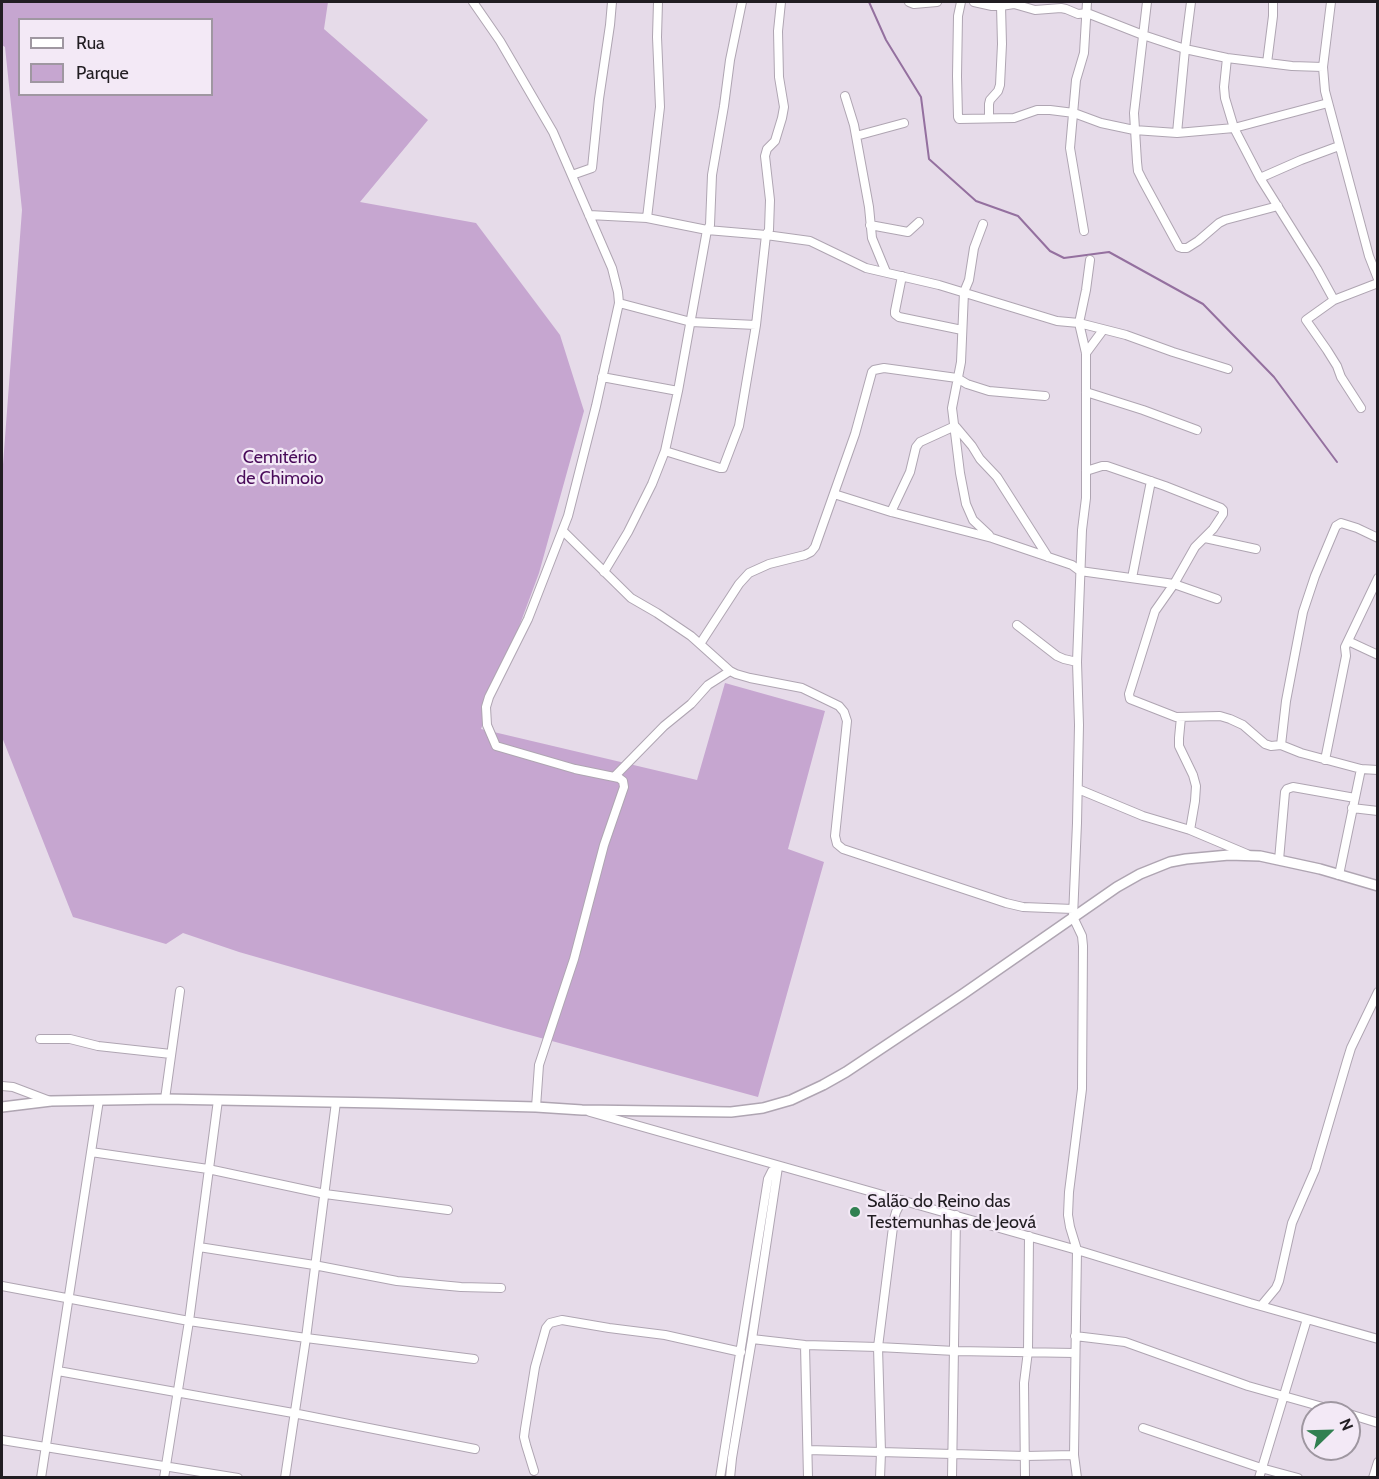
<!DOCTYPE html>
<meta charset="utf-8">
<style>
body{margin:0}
#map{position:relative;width:1379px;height:1479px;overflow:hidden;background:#e6dbe9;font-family:Cabin,sans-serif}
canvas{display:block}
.frame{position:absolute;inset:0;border:3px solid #211d22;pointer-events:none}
.legend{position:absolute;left:18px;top:18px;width:195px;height:78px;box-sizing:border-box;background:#f3e9f6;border:2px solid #9f97a1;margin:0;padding:8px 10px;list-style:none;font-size:18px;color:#211d22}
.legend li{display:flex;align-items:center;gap:12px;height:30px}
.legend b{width:30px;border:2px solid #9f97a1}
.north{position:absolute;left:1301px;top:1401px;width:60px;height:60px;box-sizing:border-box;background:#f3e9f6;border:2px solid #9f97a1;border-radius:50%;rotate:67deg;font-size:16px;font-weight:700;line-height:24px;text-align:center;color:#211d22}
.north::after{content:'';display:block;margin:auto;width:21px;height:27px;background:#318051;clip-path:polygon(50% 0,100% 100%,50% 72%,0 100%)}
</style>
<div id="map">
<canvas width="1379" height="1479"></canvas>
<div class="frame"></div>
<ul class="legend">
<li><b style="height:8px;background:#fff"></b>Rua</li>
<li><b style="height:16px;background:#c6a6d0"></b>Parque</li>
</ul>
<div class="north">N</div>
</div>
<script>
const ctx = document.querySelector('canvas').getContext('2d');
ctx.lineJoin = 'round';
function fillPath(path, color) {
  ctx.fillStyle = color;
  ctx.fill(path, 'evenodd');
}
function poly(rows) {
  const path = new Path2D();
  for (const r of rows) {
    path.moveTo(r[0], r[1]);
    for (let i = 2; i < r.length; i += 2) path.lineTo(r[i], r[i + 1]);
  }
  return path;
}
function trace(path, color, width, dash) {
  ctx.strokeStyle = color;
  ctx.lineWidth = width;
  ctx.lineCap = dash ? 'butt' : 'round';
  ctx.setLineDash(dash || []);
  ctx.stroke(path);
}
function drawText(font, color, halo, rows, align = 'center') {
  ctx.font = font + ' Cabin,sans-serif';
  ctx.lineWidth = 4.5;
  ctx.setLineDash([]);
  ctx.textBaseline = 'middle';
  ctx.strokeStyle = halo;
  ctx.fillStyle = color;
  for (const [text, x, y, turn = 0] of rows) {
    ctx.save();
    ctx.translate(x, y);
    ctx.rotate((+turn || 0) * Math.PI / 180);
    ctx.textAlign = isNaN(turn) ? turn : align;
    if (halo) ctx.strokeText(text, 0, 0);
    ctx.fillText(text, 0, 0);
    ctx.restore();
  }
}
fillPath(poly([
 [2,2,328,2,324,29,428,120,360,202,476,223,560,335,584,411,539,573,481,729,697,780,725,683,825,711,788,849,824,862,758,1097,504,1028,239,952,183,933,166,944,73,917,2,737,2,478,22,210,5,47,2,45],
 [20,20,212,20,212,94,20,94]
]), '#c6a6d0');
trace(poly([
 [869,2,886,40,921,97,929,159,976,201,1018,216,1050,251,1064,258,1109,252,1203,304,1274,377,1337,462]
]), '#94709f', 2);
const minor = poly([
 [473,2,500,41,553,132,612,268,618,292,619,303,596,406,568,516,528,619,489,697,486,707,487,725,496,746,575,769,619,778,623,781,624,787,604,845,574,959,539,1065,536,1107],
 [909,2,914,4,937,2],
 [961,2,958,16,957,76,958,117,959,119,1014,118,1037,110,1050,110,1074,113,1101,123,1134,130,1177,133,1234,128,1328,103],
 [974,2,992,6,1001,6,1014,4,1035,10,1061,8,1066,9,1078,14,1087,13,1143,35,1185,49,1227,58,1292,66,1323,67],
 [1147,2,1134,113,1137,162,1138,171,1143,181,1179,247,1182,248,1187,248,1198,241,1219,223,1225,220,1278,206],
 [1331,2,1323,67,1325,91,1369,256,1378,279],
 [1227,58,1224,87,1225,98,1234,128,1260,178,1317,269,1334,300],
 [1267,63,1273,16,1273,2],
 [845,96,854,125,869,207,872,238,886,272],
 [989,118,989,104,990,100,998,91,1000,85,1002,44,1001,6],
 [1177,133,1185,49,1191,2],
 [856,136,904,123],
 [572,175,592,168,599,99,610,25,612,2],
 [1260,178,1301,160,1339,146],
 [589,215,647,218,707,230,766,235,810,241,866,268,939,285,1057,321,1079,323,1126,335,1173,352,1228,369],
 [647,218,660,107,657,37,658,2],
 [983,224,974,248,969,280,964,292,961,362,952,408,960,473,966,504,973,520,989,535],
 [870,225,908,232,919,222],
 [1084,231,1070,148,1076,80,1084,53,1087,2],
 [902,276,895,311,895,314,899,317,962,330],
 [619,303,691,322,756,325],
 [1086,353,1103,330],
 [602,377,678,391],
 [1086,392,1143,410,1197,430],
 [1361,408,1341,377,1337,366,1327,350,1306,320,1334,300,1378,283],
 [956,427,972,446,980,459,997,477,1048,557],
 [665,451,720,468,723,468,739,426,756,325,766,235,769,230,770,200,765,156,767,149,775,141,782,118,784,107,779,77,778,31,781,2],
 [1086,471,1102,466,1107,466,1165,486,1221,508,1223,510,1223,514,1213,529,1195,547,1174,584,1155,611,1129,694,1130,699,1176,717,1220,716,1230,719,1243,725,1265,744,1271,746,1281,745,1301,753,1361,769,1378,770],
 [834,494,891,512,992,538,1072,565,1080,571,1174,584,1217,599],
 [891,512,910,472,916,447,920,442,955,426],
 [563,531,631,598,657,613,691,636,730,671,736,674,750,678,802,688,839,706,844,712,847,721,835,836,837,844,843,849,1006,903,1023,907,1073,909],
 [1205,538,1256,549],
 [604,572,628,532,652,484,665,451,678,391,707,230,710,225,712,175,724,106,730,60,742,2],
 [1132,578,1151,481],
 [1017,625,1057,656,1064,659,1077,662],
 [1348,641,1378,655],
 [700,644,739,584,749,573,769,564,805,555,811,552,815,547,855,434,872,372,874,370,884,368,957,378,967,384,989,391,1045,396],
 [1181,717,1179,738,1179,746,1193,775,1196,786,1195,801,1190,830],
 [1281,745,1286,701,1303,612,1315,576,1336,526,1341,523,1357,528,1378,538],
 [1325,760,1346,656,1345,647,1378,578],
 [614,777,664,726,691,704,708,685,730,671],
 [1078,789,1143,816,1190,830,1247,854],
 [1352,808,1378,811],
 [1279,860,1285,792,1287,789,1293,787,1355,798],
 [1339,875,1361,769],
 [40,1039,70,1039,98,1046,171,1054],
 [2,1086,13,1087,50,1101],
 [165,1099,180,991],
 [590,1112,1077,1250,1250,1303,1378,1339],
 [91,1152,208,1169,325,1194,448,1210],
 [199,1247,314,1265,397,1281,461,1287,501,1288],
 [2,1286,189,1321,306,1338,474,1359],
 [1261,1306,1276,1288,1279,1281,1292,1223,1315,1170,1347,1061,1351,1048,1378,992],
 [1075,1336,1125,1342,1248,1386,1344,1413],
 [752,1339,805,1345,878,1347,955,1351,1075,1353],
 [805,1345,808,1478],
 [58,1371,293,1413,475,1449],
 [1349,1414,1378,1423],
 [1143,1428,1261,1468,1298,1478],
 [2,1440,238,1478],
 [808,1450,1025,1456,1074,1455],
 [534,1471,526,1445,524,1437,525,1429,535,1367,546,1328,550,1323,562,1320,609,1328,665,1335,741,1352],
 [41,1478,99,1100],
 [164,1478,189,1321,218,1100],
 [285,1478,306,1338,336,1102],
 [720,1478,768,1179,772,1171,777,1170],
 [730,1478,732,1458,752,1339,778,1167],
 [880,1478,881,1452,878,1347,894,1219,896,1212,902,1200],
 [952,1478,956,1215],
 [1025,1478,1024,1383,1028,1351,1029,1236],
 [1077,1478,1074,1455,1077,1250,1070,1227,1068,1215,1069,1192,1082,1089,1083,946,1082,936,1073,917,1077,823,1079,725,1077,662,1082,530,1086,498,1086,353,1079,323,1086,290,1090,260],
 [1259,1478,1307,1319],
 [1373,1478,1378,1462]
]);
const tertiary = poly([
 [2,1107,51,1101,165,1099,381,1103,536,1107,582,1110,731,1112,763,1108,791,1100,823,1085,846,1072,963,994,1117,887,1140,874,1170,862,1186,859,1229,855,1260,856,1320,869,1378,886]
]);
trace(minor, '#afa5b2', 10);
trace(tertiary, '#afa5b2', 12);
trace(minor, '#fff', 8);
trace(tertiary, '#fff', 9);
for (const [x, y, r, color] of [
 [855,1212,6,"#318051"]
]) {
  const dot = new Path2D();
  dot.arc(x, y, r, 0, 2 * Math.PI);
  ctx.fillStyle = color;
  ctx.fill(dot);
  trace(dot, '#f3e9f6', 2);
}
drawText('18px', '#490b5a', '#f3e9f6', [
 ["Cemitério",280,458],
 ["de Chimoio",280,479]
]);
drawText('18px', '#211d22', '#f3e9f6', [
 ["Salão do Reino das",867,1202],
 ["Testemunhas de Jeová",867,1223]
], 'left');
</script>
